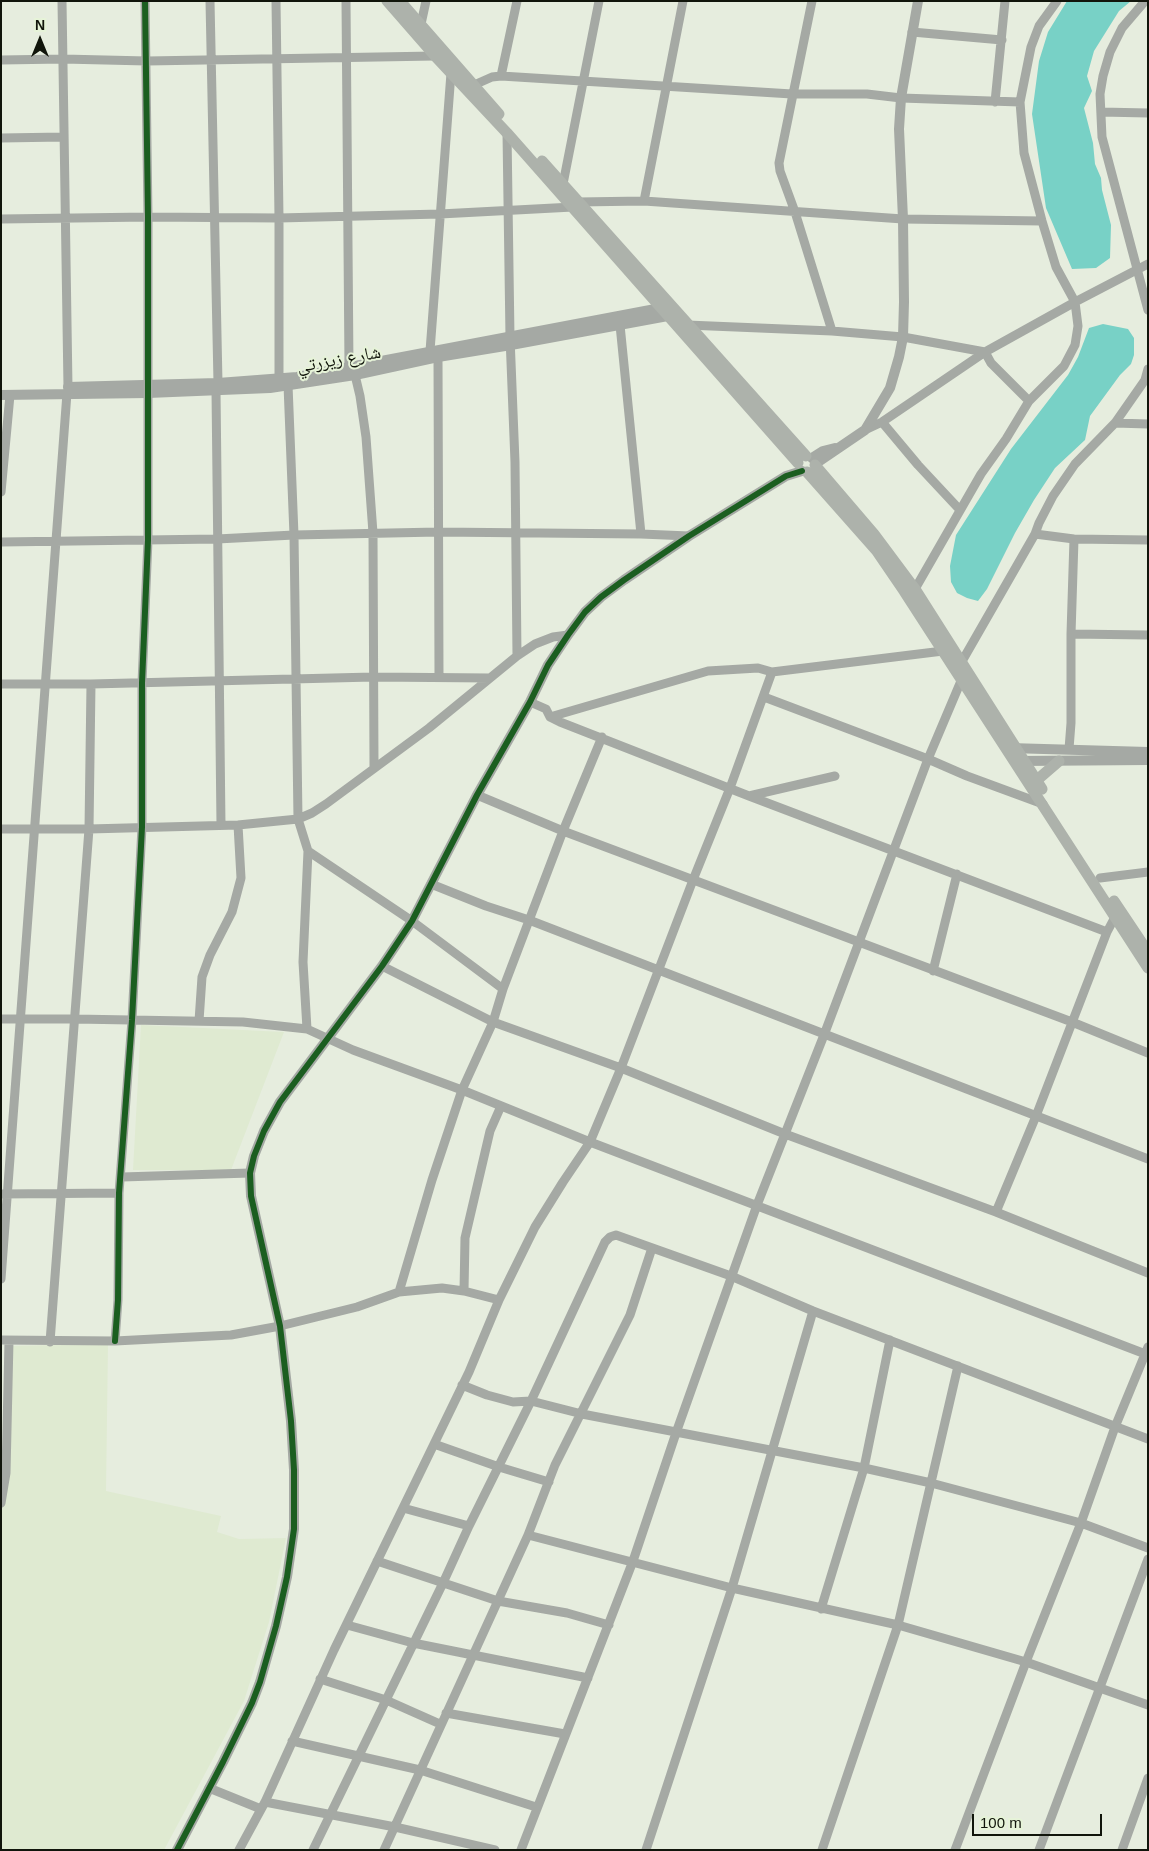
<!DOCTYPE html>
<meta charset="utf-8">
<style>
body{margin:0}
#map{position:relative;width:1149px;height:1851px;overflow:hidden;background:#e6edde;font-family:Helvetica,sans-serif}
canvas{display:block}
.frame{position:absolute;inset:0;border:2px solid #11150b;pointer-events:none}
.north{position:absolute;left:15px;top:15px;width:50px;height:50px;-webkit-text-stroke:4px #e6f3d8;paint-order:stroke;rotate:0deg;font-size:14px;font-weight:700;line-height:20px;text-align:center;color:#11150b}
.north::after{content:'';display:block;margin:auto;width:18px;height:22px;background:#11150b;clip-path:polygon(50% 0,100% 100%,50% 72%,0 100%)}
.scale{position:absolute;left:972px;top:1814px;width:130px;height:22px;box-sizing:border-box;border:2px solid #11150b;border-top:0;padding-left:6px;font-size:15px;line-height:18px;white-space:nowrap;color:#11150b;-webkit-text-stroke:4px #e6f3d8;paint-order:stroke}
</style>
<div id="map">
<canvas width="1149" height="1851"></canvas>
<div class="frame"></div>
<div class="north">N</div>
<div class="scale">100 m</div>
</div>
<script>
const ctx = document.querySelector('canvas').getContext('2d');
ctx.lineJoin = 'round';
function fillPath(path, color) {
  ctx.fillStyle = color;
  ctx.fill(path, 'evenodd');
}
function poly(rows) {
  const path = new Path2D();
  for (const r of rows) {
    path.moveTo(r[0], r[1]);
    for (let i = 2; i < r.length; i += 2) path.lineTo(r[i], r[i + 1]);
  }
  return path;
}
function trace(path, color, width, dash) {
  ctx.strokeStyle = color;
  ctx.lineWidth = width;
  ctx.lineCap = dash ? 'butt' : 'round';
  ctx.setLineDash(dash || []);
  ctx.stroke(path);
}
function drawText(font, color, halo, rows, align = 'center') {
  ctx.font = font + ' Helvetica,"Noto Naskh Arabic",sans-serif';
  ctx.lineWidth = 4;
  ctx.setLineDash([]);
  ctx.textBaseline = 'middle';
  ctx.strokeStyle = halo;
  ctx.fillStyle = color;
  for (const [text, x, y, turn = 0] of rows) {
    ctx.save();
    ctx.translate(x, y);
    ctx.rotate((+turn || 0) * Math.PI / 180);
    ctx.textAlign = isNaN(turn) ? turn : align;
    if (halo) ctx.strokeText(text, 0, 0);
    ctx.fillText(text, 0, 0);
    ctx.restore();
  }
}
fillPath(poly([
 [141,1025,284,1032,231,1170,133,1170],
 [108,1344,106,1491,221,1516,217,1532,239,1539,286,1538,269,1622,244,1701,164,1850,1,1850,1,1511,5,1494,10,1346]
]), '#dfead1');
fillPath(poly([
 [1067,1,1131,1,1119,11,1094,51,1087,76,1092,91,1084,108,1093,143,1095,164,1101,178,1102,190,1111,225,1110,258,1096,268,1072,269,1046,208,1032,114,1039,61,1048,32],
 [1103,324,1128,329,1134,338,1134,355,1131,364,1120,375,1090,416,1085,440,1055,468,1034,500,1015,533,987,589,978,601,967,598,957,593,951,582,950,566,956,535,1011,449,1068,375,1078,357,1089,328]
]), '#78d1c6');
trace(poly([
 [62,1,68,387],
 [210,1,218,383],
 [276,1,279,218,279,379],
 [346,1,349,367],
 [812,1,779,163,780,171,795,212,832,331],
 [1145,1,1122,28,1110,52,1103,76,1100,94,1102,137,1148,310],
 [421,24,426,1],
 [912,32,1002,40],
 [1,60,63,59,147,61,435,56],
 [501,76,517,1],
 [474,85,492,77,501,76,792,94,867,94,901,98,1020,102],
 [995,102,1005,1],
 [1101,112,1148,113],
 [507,133,510,337,515,462,517,656],
 [1,138,63,137],
 [563,184,599,1],
 [644,201,683,1],
 [578,202,644,201,903,219,1042,221],
 [1,219,148,217,279,218,440,214,573,207],
 [620,325,641,534],
 [687,325,832,331,903,337,985,352,991,363,1029,401],
 [430,351,451,73],
 [438,357,439,677],
 [355,375,360,396,366,437,373,533,374,767],
 [288,385,294,535,298,819,308,851,303,962,307,1029],
 [216,391,221,825],
 [882,422,918,465,960,510],
 [1115,423,1148,424],
 [865,430,882,422,985,352,1075,302,1148,264],
 [1,492,10,395],
 [1035,534,1074,539,1148,540],
 [1,542,217,539,294,535,438,532,641,534,689,536],
 [915,589,981,474,1006,439,1029,401,1064,366,1075,345,1078,326,1075,302,1056,267,1042,221,1024,153,1020,102,1031,47,1039,26,1057,1],
 [1071,634,1148,635],
 [961,663,1035,534,1039,523,1053,496,1075,464,1115,423,1145,380,1148,369],
 [1,684,91,684,373,677,490,678],
 [764,697,928,759,967,776,1043,804],
 [530,702,546,709,550,717,560,722,749,796,1107,932],
 [550,717,708,671,758,668,772,672,943,651],
 [1069,749,1071,723,1071,634,1074,539],
 [477,795,563,831,1072,1022,1148,1053],
 [749,796,835,776],
 [1,829,89,829,238,825,298,819,312,813,326,804,429,728,517,656,535,644,553,637,568,635],
 [308,851,412,921,503,989],
 [1100,878,1148,872],
 [431,884,486,906,529,920,1148,1159],
 [382,966,493,1022,621,1068,785,1134,996,1212,1148,1273],
 [933,971,957,874],
 [1,1019,75,1019,243,1022,307,1029,353,1050,462,1090,590,1142,1148,1355],
 [199,1021,202,977,210,955,232,912,241,878,238,825],
 [122,1177,250,1173],
 [1,1194,119,1193],
 [996,1212,1036,1116,1107,932,1115,917],
 [1,1279,67,393],
 [464,1291,465,1238,490,1131,501,1106],
 [399,1292,432,1180,462,1090,493,1022,503,989,563,831,602,737],
 [1,1340,115,1341,231,1335,280,1326,357,1307,399,1292,442,1288,464,1291,499,1300],
 [115,1341,118,1300,119,1193,132,1020,142,827,142,683,148,540,148,217,145,1],
 [50,1342,89,829,91,684],
 [462,1385,487,1395,513,1402,531,1401,582,1414,864,1468,931,1483,1081,1523,1148,1548],
 [434,1444,499,1467,549,1482],
 [1,1503,6,1473,9,1341],
 [403,1508,469,1526],
 [528,1535,732,1588,898,1625,1026,1662,1148,1705],
 [377,1561,498,1601,567,1613,609,1625],
 [821,1609,864,1468,890,1340],
 [347,1625,413,1643,588,1678],
 [320,1679,386,1700,440,1724],
 [446,1713,565,1734],
 [292,1741,420,1770,536,1807],
 [209,1788,261,1809],
 [265,1802,395,1827,495,1850],
 [239,1850,265,1802,334,1650,469,1372,499,1300,535,1227,563,1182,590,1142,621,1068,693,880,730,788,772,672],
 [313,1850,443,1583,469,1526,531,1401,605,1242,610,1237,616,1235,731,1276,813,1311,1148,1439],
 [384,1850,528,1535,555,1465,630,1315,652,1248],
 [521,1850,633,1561,676,1433,757,1205,824,1035,928,759,961,681],
 [646,1850,732,1588,813,1311],
 [822,1850,898,1625,958,1366],
 [955,1850,1026,1662,1081,1523,1115,1427,1148,1347],
 [1039,1850,1148,1559],
 [1122,1850,1148,1778]
]), '#a5a9a4', 9);
trace(poly([
 [68,387,218,383,297,377,666,307],
 [1,395,148,393,270,388,355,375,438,357,511,345,673,315],
 [812,458,823,451,835,448],
 [815,464,865,430,890,388,899,357,903,337,904,302,903,219,899,129,901,98,918,1],
 [1009,748,1148,752],
 [1019,761,1148,760],
 [177,1850,223,1762,252,1703,260,1682,276,1626,287,1577,294,1529,294,1470,291,1421,280,1326,251,1196,250,1173,254,1156,264,1131,280,1102,382,966,412,921,477,795,530,702,548,665,568,635,585,612,601,597,624,580,689,536,786,476,802,471]
]), '#a5a9a4', 10);
trace(poly([
 [387,1,435,56,507,133,798,463],
 [400,1,499,114],
 [542,161,806,456],
 [815,465,874,534,915,589,1042,789],
 [807,472,876,550,904,591,1148,968],
 [1037,780,1059,761],
 [1114,901,1148,952]
]), '#adb2ab', 11);
trace(poly([
 [115,1341,118,1300,119,1193,132,1020,142,827,142,683,148,540,148,217,145,1],
 [177,1850,223,1762,252,1703,260,1682,276,1626,287,1577,294,1529,294,1470,291,1421,280,1326,251,1196,250,1173,254,1156,264,1131,280,1102,382,966,412,921,477,795,530,702,548,665,568,635,585,612,601,597,624,580,689,536,786,476,802,471]
]), '#1b5e20', 6);
drawText('18px', '#11150b', '#e6f3d8', [
 ["شارع زيزرتي",339,360,-10]
]);
</script>
